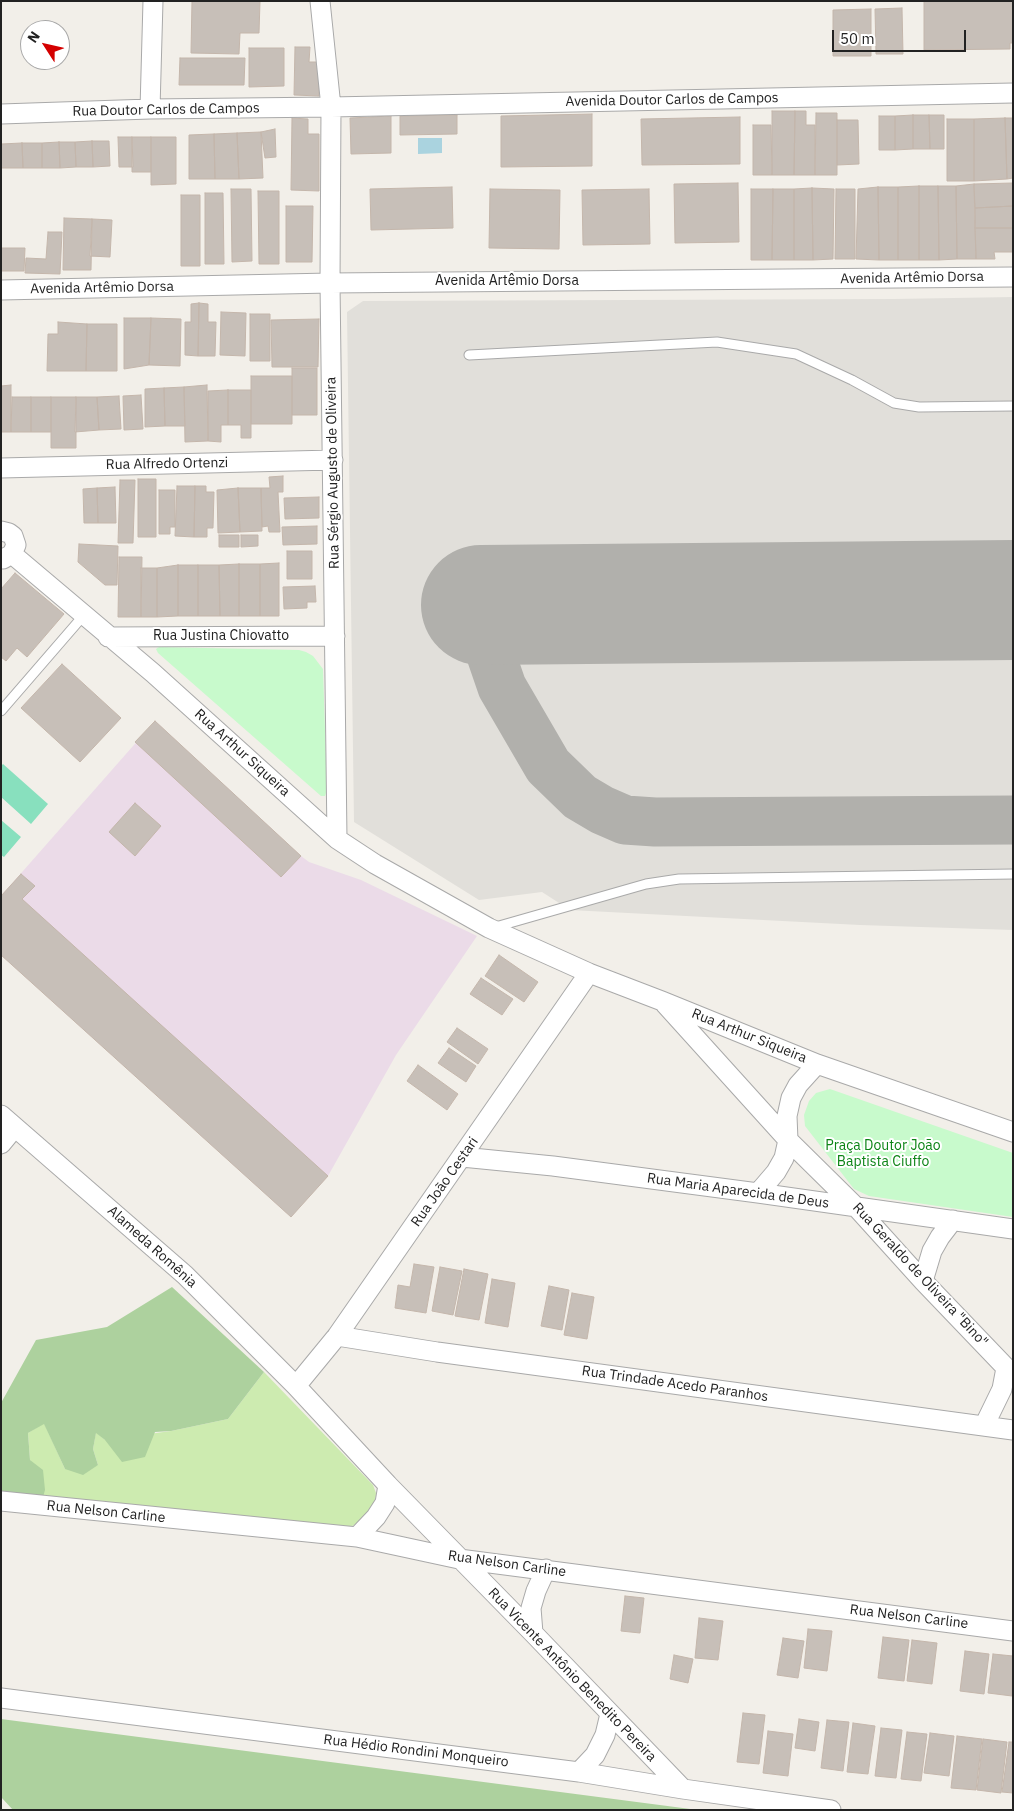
<!DOCTYPE html>
<meta charset="utf-8">
<style>
body{margin:0}
#map{position:relative;width:1014px;height:1811px;overflow:hidden;background:#f2efe9;font-family:"IBM Plex Sans",sans-serif}
canvas{display:block}
.frame{position:absolute;inset:0;border:2px solid #222;pointer-events:none}
.north{position:absolute;left:20px;top:20px;width:50px;height:50px;box-sizing:border-box;background:#fff;border:1px solid #a7a7a7;border-radius:50%;rotate:305deg;font-size:14px;font-weight:700;line-height:20px;text-align:center;color:#222}
.north::after{content:'';display:block;margin:auto;width:18px;height:22px;background:#d40000;clip-path:polygon(50% 0,100% 100%,50% 72%,0 100%)}
.scale{position:absolute;left:832px;top:30px;width:134px;height:22px;box-sizing:border-box;border:2px solid #222;border-top:0;padding-left:6px;font-size:15px;line-height:18px;white-space:nowrap;color:#222;-webkit-text-stroke:4px #fff;paint-order:stroke}
</style>
<div id="map">
<canvas width="1014" height="1811"></canvas>
<div class="frame"></div>
<div class="north">N</div>
<div class="scale">50 m</div>
</div>
<script>
const ctx = document.querySelector('canvas').getContext('2d');
ctx.lineJoin = 'round';
function fillPath(path, color) {
  ctx.fillStyle = color;
  ctx.fill(path, 'evenodd');
}
function poly(rows) {
  const path = new Path2D();
  for (const r of rows) {
    path.moveTo(r[0], r[1]);
    for (let i = 2; i < r.length; i += 2) path.lineTo(r[i], r[i + 1]);
  }
  return path;
}
function trace(path, color, width, dash) {
  ctx.strokeStyle = color;
  ctx.lineWidth = width;
  ctx.lineCap = dash ? 'butt' : 'round';
  ctx.setLineDash(dash || []);
  ctx.stroke(path);
}
function drawText(font, color, halo, rows, align = 'center') {
  ctx.font = font + ' "IBM Plex Sans",sans-serif';
  ctx.lineWidth = 4;
  ctx.setLineDash([]);
  ctx.textBaseline = 'middle';
  ctx.strokeStyle = halo;
  ctx.fillStyle = color;
  for (const [text, x, y, turn = 0] of rows) {
    ctx.save();
    ctx.translate(x, y);
    ctx.rotate((+turn || 0) * Math.PI / 180);
    ctx.textAlign = isNaN(turn) ? turn : align;
    if (halo) ctx.strokeText(text, 0, 0);
    ctx.fillText(text, 0, 0);
    ctx.restore();
  }
}
fillPath(poly([
 [155,721,301,856,309,862,361,880,477,936,396,1055,328,1176,291,1217,1,955,1,896]
]), '#ebdbe8');
fillPath(poly([
 [1013,297,1013,930,860,925,570,910,542,892,479,900,354,822,347,312,363,301,894,299]
]), '#e1dfda');
fillPath(poly([
 [264,1372,373,1485,376,1493,375,1505,360,1521,346,1530,43,1497,30,1460,28,1433,44,1423,65,1469,98,1465,93,1449,96,1432,105,1440,171,1431,228,1419]
]), '#cdebb0');
fillPath(poly([
 [172,1287,264,1372,228,1419,171,1431,155,1432,145,1457,122,1462,105,1440,96,1433,93,1449,98,1465,83,1475,65,1469,44,1424,28,1433,30,1460,43,1470,45,1490,43,1497,1,1492,1,1403,36,1340,107,1327],
 [1,1719,698,1810,13,1810,1,1797]
]), '#add19e');
fillPath(poly([
 [159,647,299,650,306,652,313,656,323,669,327,790,325,796,321,796,158,653,156,649],
 [830,1089,1013,1153,1013,1217,869,1196,854,1189,805,1126,804,1115,809,1101,816,1093]
]), '#c8facc');
fillPath(poly([
 [3,764,48,804,31,824,1,797,1,766],
 [1,820,21,837,4,857,1,855]
]), '#88e0be');
fillPath(poly([
 [418,138,442,138,442,153,418,154]
]), '#aad3df');
trace(poly([
 [481,605,491,655,502,687,548,766,580,797,602,810,625,820,655,822,1013,820]
]), '#b1b0ac', 49);
trace(poly([
 [481,605,1013,600]
]), '#b1b0ac', 120);
const building = poly([
 [192,1,260,1,259,33,240,33,239,54,191,53,192,1],
 [924,1,1013,1,1013,43,1010,43,1010,49,924,50,924,1],
 [902,8,903,54,876,54,875,9,902,8],
 [871,9,871,56,833,56,833,10,871,9],
 [295,47,310,47,309,62,320,62,319,96,294,95,295,47],
 [249,48,284,48,284,86,249,87,249,48],
 [180,58,245,58,244,85,179,85,180,58],
 [772,111,795,111,794,175,772,175,772,111],
 [795,111,806,111,806,125,815,125,815,175,794,175,795,111],
 [816,113,837,113,837,175,815,175,816,113],
 [592,114,592,166,501,167,501,116,592,114],
 [457,115,457,134,400,135,400,116,457,115],
 [913,115,913,149,895,150,895,116,913,115],
 [913,115,929,115,930,149,913,149,913,115],
 [929,115,944,115,944,149,930,149,929,115],
 [391,116,391,153,351,154,350,118,391,116],
 [879,116,895,116,895,150,879,150,879,116],
 [740,117,740,164,642,165,641,119,740,117],
 [292,118,308,119,308,134,319,134,319,191,291,190,292,118],
 [1005,118,1007,179,974,181,974,119,1005,118],
 [1005,118,1013,118,1013,178,1007,179,1005,118],
 [947,119,974,119,974,181,947,181,947,119],
 [837,120,858,120,859,164,837,165,837,120],
 [753,125,771,125,772,175,753,175,753,125],
 [275,129,276,157,265,158,261,132,275,129],
 [261,132,263,178,239,179,237,133,261,132],
 [237,133,239,179,215,179,214,134,237,133],
 [214,134,215,179,189,179,189,135,214,134],
 [118,137,132,137,133,167,119,167,118,137],
 [132,137,151,137,151,172,132,172,132,137],
 [151,137,176,137,176,184,151,185,151,137],
 [92,141,93,167,76,167,75,142,92,141],
 [92,141,109,141,110,166,93,167,92,141],
 [59,142,60,168,42,168,42,143,59,142],
 [59,142,75,142,76,167,60,168,59,142],
 [22,143,23,168,1,168,1,144,22,143],
 [22,143,42,143,42,168,23,168,22,143],
 [738,183,739,242,675,243,674,184,738,183],
 [1013,183,1013,206,975,208,974,184,1013,183],
 [974,184,976,259,957,259,956,186,974,184],
 [919,186,938,186,939,260,919,260,919,186],
 [919,186,919,260,898,260,898,187,919,186],
 [938,186,956,186,957,259,939,260,938,186],
 [452,187,453,228,371,230,370,189,452,187],
 [878,187,879,260,856,259,858,189,878,187],
 [878,187,898,187,898,260,879,260,878,187],
 [812,188,834,189,833,259,813,260,812,188],
 [812,188,813,260,794,260,794,189,812,188],
 [231,189,251,189,252,261,232,262,231,189],
 [490,189,560,190,559,249,489,248,490,189],
 [649,189,650,244,583,245,582,190,649,189],
 [751,189,773,189,772,260,751,260,751,189],
 [773,189,794,189,794,260,772,260,773,189],
 [836,189,855,189,855,259,835,259,836,189],
 [258,191,279,191,279,264,259,264,258,191],
 [205,193,223,193,224,264,205,264,205,193],
 [181,195,200,195,200,266,181,266,181,195],
 [286,206,313,206,312,262,286,262,286,206],
 [1013,206,1013,228,975,228,975,208,1013,206],
 [64,218,92,219,91,270,63,270,64,218],
 [92,219,112,220,110,257,90,256,92,219],
 [975,228,1013,228,1013,252,994,252,995,259,976,259,975,228],
 [48,232,62,232,60,274,25,273,26,258,46,259,48,232],
 [1,248,25,248,24,271,1,271,1,248],
 [199,303,198,356,185,355,185,322,191,322,191,304,199,303],
 [199,303,208,304,208,322,216,322,215,356,198,356,199,303],
 [221,312,246,313,245,356,220,355,221,312],
 [250,314,270,314,270,361,250,361,250,314],
 [124,318,151,318,149,365,124,369,124,318],
 [151,318,181,319,180,366,149,365,151,318],
 [319,319,318,367,272,367,271,320,319,319],
 [58,322,87,324,86,371,47,371,48,334,58,334,58,322],
 [87,324,117,324,117,371,86,371,87,324],
 [292,368,317,368,317,415,292,415,292,368],
 [251,376,292,376,292,424,251,424,251,376],
 [11,385,11,432,1,432,1,386,11,385],
 [207,385,208,441,185,442,184,387,207,385],
 [184,387,185,426,165,426,164,388,184,387],
 [164,388,165,426,145,427,145,389,164,388],
 [228,390,228,425,221,425,221,442,208,441,208,391,228,390],
 [228,390,251,390,251,438,241,438,241,425,228,425,228,390],
 [141,395,143,429,124,430,123,396,141,395],
 [119,396,121,429,99,430,97,397,119,396],
 [12,397,31,397,31,432,11,432,12,397],
 [31,397,51,397,51,432,31,432,31,397],
 [51,397,76,397,76,448,51,448,51,397],
 [76,397,97,397,99,430,75,432,76,397],
 [283,476,283,492,278,492,280,532,269,532,268,526,262,527,261,488,270,488,269,477,283,476],
 [138,479,156,479,156,537,138,537,138,479],
 [120,480,135,480,133,543,118,543,120,480],
 [177,486,195,486,194,537,175,536,177,486],
 [195,486,206,486,206,492,214,492,213,528,207,528,207,537,194,537,195,486],
 [115,487,116,523,98,523,97,488,115,487],
 [97,488,98,523,84,523,83,489,97,488],
 [238,488,240,532,218,533,217,490,238,488],
 [238,488,261,488,262,531,240,532,238,488],
 [159,490,175,490,175,527,170,527,170,534,159,534,159,490],
 [319,497,319,518,285,519,284,498,319,497],
 [317,526,317,544,283,545,282,527,317,526],
 [219,535,239,535,239,547,219,547,219,535],
 [241,535,258,535,258,546,241,547,241,535],
 [79,544,118,546,117,585,105,585,78,562,79,544],
 [287,551,312,551,312,579,287,579,287,551],
 [119,557,142,557,141,617,118,617,119,557],
 [279,563,279,616,260,616,260,564,279,563],
 [239,564,260,564,260,616,239,616,239,564],
 [239,564,239,616,220,616,219,565,239,564],
 [178,565,198,565,198,616,178,616,178,565],
 [178,565,178,616,157,617,157,568,178,565],
 [198,565,219,565,220,616,198,616,198,565],
 [141,568,157,568,157,617,141,617,141,568],
 [15,573,64,614,27,657,17,648,6,661,1,657,1,589,15,573],
 [315,586,316,602,307,602,307,608,284,609,283,587,315,586],
 [62,664,121,718,80,762,21,708,62,664],
 [155,721,301,856,281,877,135,742,155,721],
 [135,803,161,826,135,856,109,832,135,803],
 [21,874,35,886,22,899,328,1176,291,1217,1,955,1,896,21,874],
 [499,955,538,982,524,1002,485,976,499,955],
 [481,978,513,999,502,1015,470,994,481,978],
 [457,1028,488,1049,478,1064,447,1042,457,1028],
 [449,1048,476,1066,466,1082,438,1063,449,1048],
 [418,1065,458,1094,447,1110,407,1081,418,1065],
 [414,1264,434,1267,426,1313,395,1308,398,1285,410,1287,414,1264],
 [440,1267,462,1271,453,1315,432,1311,440,1267],
 [464,1269,488,1274,479,1320,455,1316,464,1269],
 [492,1279,515,1283,508,1327,485,1323,492,1279],
 [549,1286,569,1290,562,1330,541,1326,549,1286],
 [572,1293,594,1297,587,1339,564,1335,572,1293],
 [625,1596,644,1598,640,1633,621,1631,625,1596],
 [699,1618,723,1621,718,1660,695,1658,699,1618],
 [808,1629,832,1631,827,1671,804,1668,808,1629],
 [883,1637,909,1640,904,1681,878,1678,883,1637],
 [783,1638,804,1641,798,1678,777,1675,783,1638],
 [912,1640,937,1643,932,1684,907,1681,912,1640],
 [965,1651,989,1654,984,1694,960,1691,965,1651],
 [993,1654,1013,1656,1012,1696,988,1693,993,1654],
 [674,1655,693,1659,688,1683,670,1679,674,1655],
 [743,1713,765,1715,759,1764,737,1762,743,1713],
 [799,1719,819,1722,815,1751,795,1748,799,1719],
 [827,1720,849,1722,843,1771,821,1768,827,1720],
 [853,1723,875,1726,868,1774,847,1772,853,1723],
 [881,1728,902,1730,896,1778,875,1776,881,1728],
 [768,1731,793,1734,788,1776,763,1773,768,1731],
 [907,1732,927,1734,921,1781,901,1779,907,1732],
 [930,1733,954,1736,949,1776,924,1773,930,1733],
 [957,1736,982,1739,976,1790,951,1788,957,1736],
 [983,1739,1007,1742,1001,1793,977,1790,983,1739],
 [1009,1742,1013,1742,1013,1793,1002,1792,1009,1742]
]);
fillPath(building, '#c7bfb8');
trace(building, '#c4b6ab', 1);
const lane = poly([
 [469,355,717,342,796,354,852,380,894,403,919,407,1013,406],
 [1,711,84,615],
 [492,928,646,884,679,879,1013,874]
]);
const street = poly([
 [320,1,331,107,330,283,337,839],
 [150,109,153,1],
 [1,114,150,109,331,107,1013,93],
 [1,290,330,283,1013,277],
 [1,468,333,460],
 [1,531,9,533,13,536,16,545,12,554,3,559],
 [12,554,153,673,337,839,375,864,489,928,589,973,662,1001,817,1064,1013,1132],
 [108,637,335,636],
 [665,1004,788,1140,857,1208,923,1281,1013,1375],
 [1,1115,185,1275,296,1386,388,1485,533,1633,683,1789],
 [1,1144,15,1127],
 [462,1157,553,1166,758,1193,1013,1229],
 [758,1193,776,1172,784,1158,788,1140,787,1116,791,1098,798,1085,817,1064],
 [923,1281,932,1251,940,1237,953,1220],
 [337,1336,437,1352,1013,1430],
 [296,1386,337,1336,589,973],
 [984,1426,1002,1389,1006,1368],
 [1,1501,357,1537,459,1559,1013,1631],
 [357,1537,376,1517,385,1503,388,1485],
 [533,1633,531,1608,536,1591,546,1569],
 [1,1698,579,1772,683,1789,831,1810],
 [579,1772,595,1755,605,1735,610,1714]
]);
trace(lane, '#a9a9a9', 11);
trace(street, '#a9a9a9', 21);
trace(lane, '#fff', 9);
trace(street, '#fff', 19);
drawText('14px', '#222', '#fff', [
 ["Avenida Doutor Carlos de Campos",672,100,-1],
 ["Rua Doutor Carlos de Campos",166,110,-1],
 ["Avenida Artêmio Dorsa",912,278,-1],
 ["Avenida Artêmio Dorsa",507,281],
 ["Avenida Artêmio Dorsa",102,288,-1],
 ["Rua Alfredo Ortenzi",167,464,-1],
 ["Rua Sérgio Augusto de Oliveira",333,473,-91],
 ["Rua Justina Chiovatto",221,636],
 ["Rua Arthur Siqueira",242,753,42],
 ["Rua Arthur Siqueira",749,1036,22],
 ["Rua João Cestari",445,1182,-55],
 ["Rua Maria Aparecida de Deus",738,1191,8],
 ["Alameda Romênia",152,1247,42],
 ["Rua Geraldo de Oliveira \"Bino\"",920,1275,47],
 ["Rua Trindade Acedo Paranhos",675,1384,8],
 ["Rua Nelson Carline",106,1512,6],
 ["Rua Nelson Carline",507,1564,8],
 ["Rua Nelson Carline",909,1617,7],
 ["Rua Vicente Antônio Benedito Pereira",572,1675,46],
 ["Rua Hédio Rondini Monqueiro",416,1751,7]
]);
drawText('14px', '#0c8416', '#fff', [
 ["Praça Doutor João",883,1146],
 ["Baptista Ciuffo",883,1162]
]);
</script>
